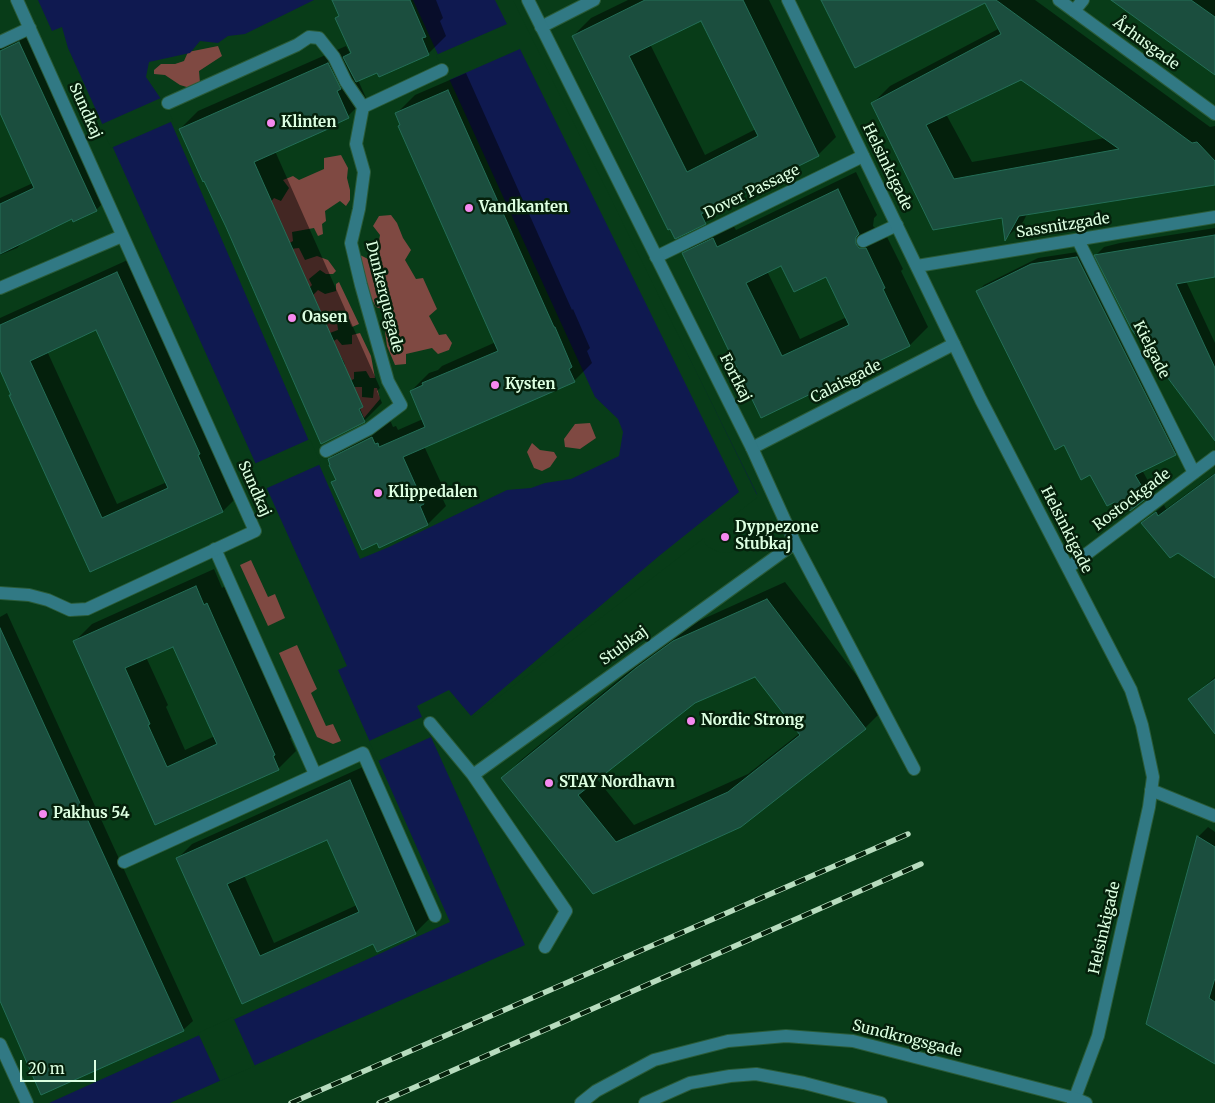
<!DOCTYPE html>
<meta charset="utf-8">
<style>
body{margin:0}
#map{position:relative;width:1215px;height:1103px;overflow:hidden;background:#083c18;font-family:Merriweather,serif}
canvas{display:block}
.scale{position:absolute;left:20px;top:1060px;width:76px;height:22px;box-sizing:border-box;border:2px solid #ddffe2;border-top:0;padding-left:6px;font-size:15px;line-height:18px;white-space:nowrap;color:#ddffe2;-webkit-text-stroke:4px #05200b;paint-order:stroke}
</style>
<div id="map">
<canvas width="1215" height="1103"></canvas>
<div class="scale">20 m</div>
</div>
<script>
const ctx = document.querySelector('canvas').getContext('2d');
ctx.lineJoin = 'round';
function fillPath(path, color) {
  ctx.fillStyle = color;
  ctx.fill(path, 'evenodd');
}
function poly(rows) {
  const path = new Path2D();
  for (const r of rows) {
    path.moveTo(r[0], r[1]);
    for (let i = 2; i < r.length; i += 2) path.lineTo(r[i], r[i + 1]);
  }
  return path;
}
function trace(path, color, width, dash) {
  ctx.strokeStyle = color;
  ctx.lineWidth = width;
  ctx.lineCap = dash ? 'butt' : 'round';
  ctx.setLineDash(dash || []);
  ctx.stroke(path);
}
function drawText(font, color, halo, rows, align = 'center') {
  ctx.font = font + ' Merriweather,serif';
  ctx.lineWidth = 5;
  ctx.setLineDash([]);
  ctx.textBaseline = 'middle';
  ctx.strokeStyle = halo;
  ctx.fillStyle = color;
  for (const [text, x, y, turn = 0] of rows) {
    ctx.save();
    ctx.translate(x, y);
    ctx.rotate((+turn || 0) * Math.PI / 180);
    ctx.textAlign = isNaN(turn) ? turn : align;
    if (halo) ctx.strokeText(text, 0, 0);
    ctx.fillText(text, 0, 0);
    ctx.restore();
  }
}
fillPath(poly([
 [218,46,222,56,199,71,200,83,190,88,180,85,165,75,154,74,154,70,161,64,175,64,184,61,188,52],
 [341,155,348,168,347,178,350,190,350,200,346,206,340,201,325,211,326,221,322,224,323,234,318,236,314,228,292,232,293,241,288,244,270,203,274,198,281,201,289,188,283,180,293,176,299,180,324,169,324,158],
 [391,215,397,223,403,238,411,250,405,260,416,279,423,278,437,309,429,316,439,335,446,334,452,343,449,350,438,354,432,348,406,354,406,364,395,365,387,346,384,324,386,319,382,309,376,307,369,294,360,258,360,255,368,259,369,254,378,247,380,235,373,226,379,216],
 [299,248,305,260,317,256,328,260,336,271,333,274,326,274,320,270,309,279,312,285,307,290,290,249],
 [339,282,359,324,352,327,348,319,337,322,338,330,327,334,311,297,318,290,325,294,336,291,336,284],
 [360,333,371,356,375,378,370,378,366,371,354,372,354,379,349,381,344,362,332,342,337,339,342,345,352,344,352,335],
 [351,387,362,387,362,397,373,398,374,388,377,388,380,399,364,418],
 [590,423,596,438,580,449,565,447,564,439,575,424],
 [532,443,540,450,554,452,557,457,550,467,542,471,534,468,527,452],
 [251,560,268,597,275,594,285,618,268,626,240,565],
 [297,645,317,689,311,693,326,726,333,724,341,741,333,744,317,737,279,653]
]), '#7f4942');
fillPath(poly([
 [38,0,314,0,245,34,228,36,218,43,200,41,190,53,149,62,146,77,161,99,360,559,389,547,507,490,531,488,545,483,571,479,619,456,623,432,618,419,595,397,413,0,510,0,757,494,471,716,449,690,417,706,525,945,170,1103,49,1103,450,922,338,670,347,666,68,48,62,27,52,31]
]), '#0f1950');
fillPath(poly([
 [495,0,513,0,758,497,729,519,740,523,745,531,745,540,740,548,729,553,719,552,708,547,705,543,704,538,472,718,471,716,659,556,739,492,520,49,447,81,436,55,507,24],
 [163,97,173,121,111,148,100,125],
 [310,439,321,464,265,489,254,464],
 [422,717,431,737,378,761,369,741],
 [233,1017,255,1066,220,1081,198,1033]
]), '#083c18');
fillPath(poly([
 [333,0,436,0,443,18,440,21,446,36,428,54,378,71,358,80,366,98,348,116,340,120,336,124,275,151,380,388,377,391,382,403,364,421,227,227,180,129,198,111,346,46,351,55,353,54],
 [628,0,769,0,836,137,818,155,722,202,723,205,705,223,573,36,591,18],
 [702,19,756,129,705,155,650,44],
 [822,0,1035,0,1210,127,1215,126,1215,184,1027,214,1023,222,1006,238,1003,217,933,229,873,103,890,86,1000,28,986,2],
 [1021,78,1105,138,972,162,946,114],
 [1113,0,1215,0,1215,73],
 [32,30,109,197,96,210,72,218,23,242,17,248,0,255,0,198,33,183,0,110,0,45],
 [466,73,572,310,573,309,590,348,587,351,592,363,574,381,424,446,442,485,438,489,446,506,428,524,380,546,333,482,336,478,329,459,347,441,390,420,393,427,396,426,398,430,423,419,411,391,429,373,438,370,442,366,496,342,397,113,415,95],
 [856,172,877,215,874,218,873,226,877,230,884,231,903,269,901,271,928,327,910,345,762,416,684,254,702,235,731,221,736,230],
 [781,264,827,276,847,317,800,339,767,271],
 [1215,228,1215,276,1186,281,1215,343,1215,435,1096,255,1104,247,1120,243],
 [1084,251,1181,447,1175,454,1142,470,1153,490,1147,497,1124,501,1091,474,1064,443,978,291,984,285,1038,258],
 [132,258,238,496,223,511,91,571,0,367,0,318],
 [97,329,167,482,117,504,47,351],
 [1215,473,1215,577,1142,523,1164,505,1166,509],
 [214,569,222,588,225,586,292,736,290,738,296,751,278,769,156,823,74,642,92,624],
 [174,645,215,736,185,750,166,707,168,705,146,657],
 [785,582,883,710,865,728,593,893,503,778,521,760,655,650,692,624],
 [755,676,800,733,748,774,634,825,597,779,695,702],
 [7,613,193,1021,183,1030,0,998,0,617],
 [1215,677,1215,732,1190,699],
 [365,766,430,918,415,933,374,943,243,1002,178,858,192,844],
 [328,838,357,905,274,943,244,875],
 [1208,827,1215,832,1215,1062,1147,1023,1198,837]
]), '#0007');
const building = poly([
 [332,0,410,0,426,37,422,38,429,55,379,77,377,73,356,82,343,57,351,53,335,18,339,16,332,0],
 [645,0,743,0,819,156,701,214,706,224,675,239,670,229,668,230,572,36,645,0],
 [701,21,758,136,687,172,629,56,701,21],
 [821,0,996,0,1192,143,1197,142,1215,161,1215,185,1019,216,1005,241,1002,218,933,230,871,103,1001,34,985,3,855,68,821,0],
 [1021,80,1047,98,1119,149,954,179,926,125,1021,80],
 [1111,0,1191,0,1215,17,1215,75,1111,0],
 [19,42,97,211,73,222,72,219,0,254,0,204,34,188,0,113,0,51,19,42],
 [328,63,341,89,337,91,349,118,336,124,337,125,254,162,363,407,359,409,365,422,321,444,226,227,204,181,203,182,179,129,328,63],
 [448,90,554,327,555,327,572,367,569,369,575,382,403,457,424,504,420,506,428,525,379,548,377,543,362,550,331,482,336,480,329,465,330,465,328,459,372,437,375,444,378,443,379,447,425,427,410,391,423,385,422,383,498,351,398,126,400,125,395,113,448,90],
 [838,189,859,234,856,237,856,244,859,248,866,248,885,288,883,289,910,346,761,418,682,253,713,238,717,247,838,189],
 [781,266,794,292,826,277,849,325,782,356,746,283,781,266],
 [1215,235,1215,277,1176,284,1215,368,1215,441,1132,330,1094,255,1215,235],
 [1077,257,1176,455,1135,475,1148,497,1130,511,1124,503,1118,507,1115,502,1107,506,1090,475,1081,480,1064,445,1055,450,976,291,1031,264,1077,257],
 [117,272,200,454,198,455,223,512,90,572,9,395,11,395,0,370,0,325,117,272],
 [96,330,168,488,102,518,30,361,96,330],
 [1215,474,1215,578,1178,553,1170,558,1141,523,1156,512,1158,516,1215,474],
 [196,586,204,605,207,603,218,628,275,755,273,756,279,770,155,825,73,641,196,586],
 [173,647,217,744,167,767,148,725,150,724,125,668,173,647],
 [767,599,866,729,741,827,593,894,501,778,636,668,673,641,767,599],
 [755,677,800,735,728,792,616,842,578,795,695,703,755,677],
 [0,628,184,1031,41,1095,0,1001,0,628],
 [1215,679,1215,734,1188,699,1215,679],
 [350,780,416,934,377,952,373,944,242,1004,176,858,350,780],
 [327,840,359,912,260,956,227,884,327,840],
 [1197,836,1215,847,1215,978,1209,998,1215,1002,1215,1064,1146,1024,1197,836]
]);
fillPath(building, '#1b4e3e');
trace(building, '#246e57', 1);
const service = poly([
 [541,27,594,0],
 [863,241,897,225],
 [656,257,863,156],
 [752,448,954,344],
 [215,549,315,774],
 [124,862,363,753,435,916]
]);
const minor = poly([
 [528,0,752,448,795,543,914,769],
 [788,0,981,400,1131,690,1142,725,1153,777,1149,807,1098,1036,1073,1103],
 [1059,0,1215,114],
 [1074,11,1083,0],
 [0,42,30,28],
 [168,103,297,45,309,37,319,38,334,57,346,82,363,107,356,144,364,172,359,209,351,243,361,285,388,381,401,405,369,429,326,451],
 [363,107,442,70],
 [1078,240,1194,473],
 [917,266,1215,217],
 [0,288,122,236],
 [1068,568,1215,457],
 [0,593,29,595,48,600,70,610,87,609,255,531,17,0],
 [430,723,473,775,566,911,545,947],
 [473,775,795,543],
 [1151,790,1215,816],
 [0,1044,27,1103]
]);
const tertiary = poly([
 [581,1103,596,1091,654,1060,728,1041,786,1036,853,1041,1074,1098,1086,1103],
 [645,1103,690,1083,730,1076,756,1074,804,1083,881,1103]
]);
trace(service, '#2a5b38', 14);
trace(minor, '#2a5b38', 14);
trace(tertiary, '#2a5b38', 14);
trace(service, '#317984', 12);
trace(minor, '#317984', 12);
trace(tertiary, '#317984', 12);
const rail = poly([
 [291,1103,908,834],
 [379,1103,921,864]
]);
trace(rail, '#b7dcbe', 5.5);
trace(rail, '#05200b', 4, [11]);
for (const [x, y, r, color] of [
 [271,123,5,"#f589ef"],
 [469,208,5,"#f589ef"],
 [292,318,5,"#f589ef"],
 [495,385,5,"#f589ef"],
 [378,493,5,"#f589ef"],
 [725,537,5,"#f589ef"],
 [691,721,5,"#f589ef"],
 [549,783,5,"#f589ef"],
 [43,814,5,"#f589ef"]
]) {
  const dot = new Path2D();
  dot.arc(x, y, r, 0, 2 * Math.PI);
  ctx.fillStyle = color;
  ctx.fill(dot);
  trace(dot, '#05200b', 2);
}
drawText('15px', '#ddffe2', '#05200b', [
 ["Århusgade",1146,44,36],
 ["Sundkaj",85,111,66],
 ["Helsinkigade",887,167,64],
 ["Dover Passage",752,192,-26],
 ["Sassnitzgade",1063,226,-9],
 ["Dunkerquegade",384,297,76],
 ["Kielgade",1151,350,63],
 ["Fortkaj",735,378,63],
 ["Calaisgade",846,382,-27],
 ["Sundkaj",254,489,66],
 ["Rostockgade",1132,500,-37],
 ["Helsinkigade",1066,530,63],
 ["Stubkaj",624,646,-36],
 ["Helsinkigade",1105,928,-77],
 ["Sundkrogsgade",907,1039,14]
]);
drawText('bold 15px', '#ddffe2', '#05200b', [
 ["Klinten",281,123],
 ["Vandkanten",479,208],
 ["Oasen",302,318],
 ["Kysten",505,385],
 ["Klippedalen",388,493],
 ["Dyppezone",735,528],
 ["Stubkaj",735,545],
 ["Nordic Strong",701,721],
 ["STAY Nordhavn",559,783],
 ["Pakhus 54",53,814]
], 'left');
</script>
